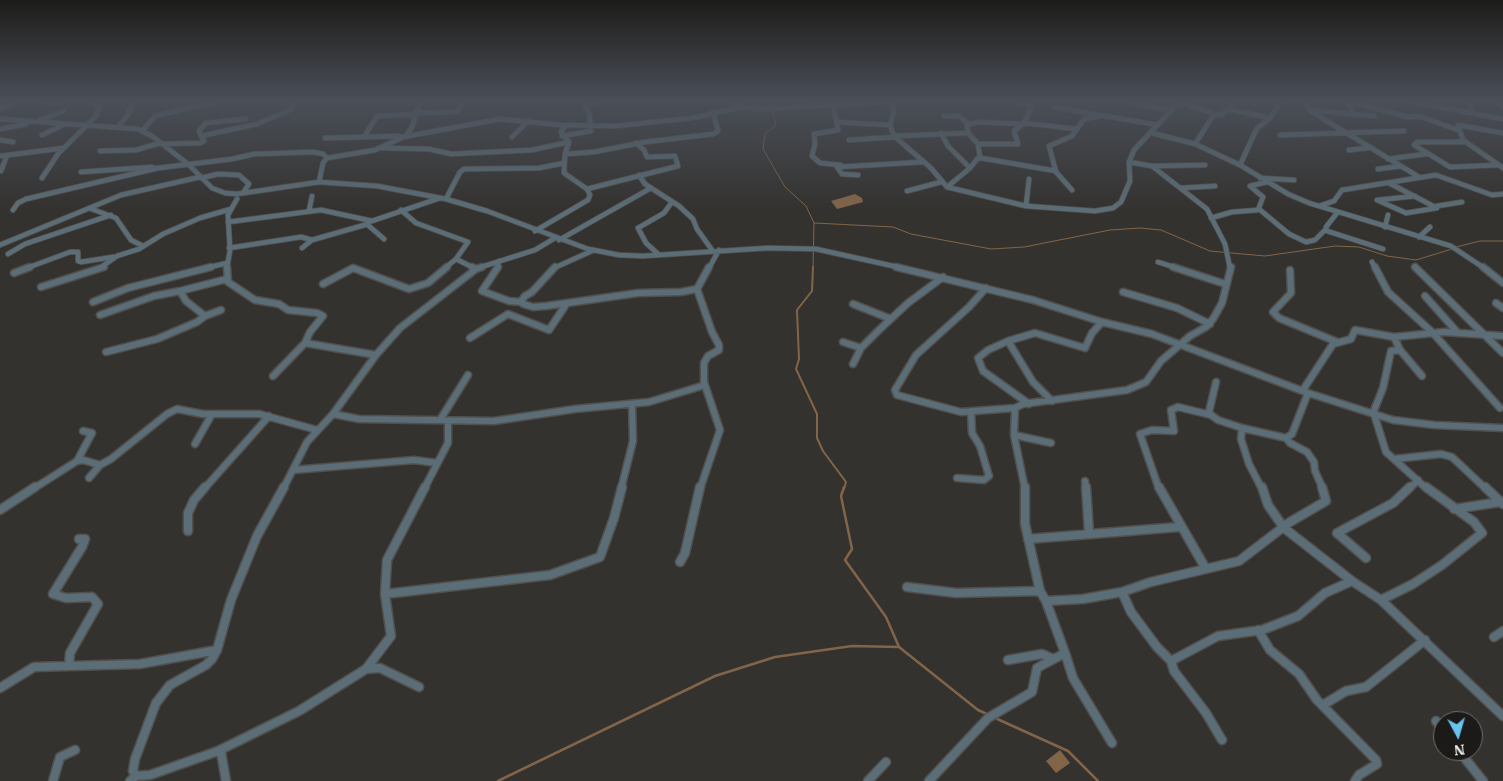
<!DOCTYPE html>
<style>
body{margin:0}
#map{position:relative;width:1503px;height:781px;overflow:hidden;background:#34322f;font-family:"IBM Plex Serif",serif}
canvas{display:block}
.north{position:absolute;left:1433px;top:711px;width:50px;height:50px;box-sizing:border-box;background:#1b1a18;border:1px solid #6f6e6c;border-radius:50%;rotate:174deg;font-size:14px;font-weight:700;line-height:20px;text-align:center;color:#edebe9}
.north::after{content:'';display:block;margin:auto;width:18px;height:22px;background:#67c4ef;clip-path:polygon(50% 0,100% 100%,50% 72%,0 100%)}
</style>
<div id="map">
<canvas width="1503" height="781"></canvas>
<div class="north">N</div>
</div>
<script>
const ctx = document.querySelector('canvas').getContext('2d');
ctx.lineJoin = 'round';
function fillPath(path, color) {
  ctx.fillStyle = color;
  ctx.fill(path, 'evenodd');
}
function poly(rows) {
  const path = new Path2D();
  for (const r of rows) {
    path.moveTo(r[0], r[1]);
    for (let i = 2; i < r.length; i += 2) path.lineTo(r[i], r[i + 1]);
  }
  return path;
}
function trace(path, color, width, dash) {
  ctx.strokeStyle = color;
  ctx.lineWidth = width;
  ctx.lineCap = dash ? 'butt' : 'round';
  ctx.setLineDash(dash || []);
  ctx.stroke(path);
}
fillPath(poly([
 [855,194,862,198,863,202,837,209,831,201],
 [1060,750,1070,763,1056,773,1046,761]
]), '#826548');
trace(poly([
 [767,102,770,104],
 [772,110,776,125,765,134,763,149,785,187,806,206,814,223,813,268],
 [814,223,893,227,911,234,991,249,1024,247,1110,230,1140,228,1161,230,1210,251,1265,256,1335,246,1359,247,1387,256,1416,260,1452,249],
 [1456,247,1480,241,1503,241]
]), '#826548', 1);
trace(poly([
 [813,267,812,291,797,310,799,359,796,369,817,414,817,438,823,451,846,482,844,489]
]), '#826548', 2);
trace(poly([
 [844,487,841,496,852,549,845,560,886,617,899,647,978,710,989,715],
 [995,718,1068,751,1098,781],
 [498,781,715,676,775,657,852,646,899,647]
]), '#826548', 2.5);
const minorFar2 = poly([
 [731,102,744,107,762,109,881,102],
 [892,102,894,111,890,125,894,136,931,168,947,187,1026,206,1095,211,1113,208,1121,202,1130,181,1129,162,1134,150,1179,102],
 [1015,102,1028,104,1031,108,1024,123],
 [1130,102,1172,111],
 [1180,102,1214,114,1195,144],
 [1230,102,1231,108],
 [1303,102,1312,112,1419,177],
 [1347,102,1354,114],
 [1352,102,1408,117,1419,116,1458,130],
 [1413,102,1503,119],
 [1469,102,1473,113],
 [1500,102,1503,107],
 [47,103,64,102],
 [833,105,838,130,814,134,815,144,812,156,820,163,841,165],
 [1054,107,1158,125],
 [0,109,13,102],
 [1310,110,1374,116],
 [416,113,457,112,464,102],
 [1214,114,1221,115,1228,110,1233,110,1270,118],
 [944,116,959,116,969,124],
 [0,119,138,129,152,136,188,164,212,188,225,193,237,194,319,182,377,186,446,199,487,211,588,249,619,255,643,256,768,248,816,249,902,268],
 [38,121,63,111],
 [836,122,890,125],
 [119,126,127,116,133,102],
 [590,126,590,115,585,106,597,102],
 [0,129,26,124],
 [142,131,155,116,215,102],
 [941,133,948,146,970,168,947,187],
 [968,133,978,144,980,158],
 [1152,133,1195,144,1240,165,1288,194,1309,203,1451,246,1484,268],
 [1503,133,1458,125,1463,140,1503,168],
 [42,135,65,124],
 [1280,135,1404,131],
 [201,136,257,124,292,109,294,102],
 [406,136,412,127,420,102],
 [562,136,591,131],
 [894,136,968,133,967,125,978,122,1023,124],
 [364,137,377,116,416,114],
 [512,137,528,121],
 [325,138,399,136],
 [0,140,13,142],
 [849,140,895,137],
 [1465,142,1417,142,1414,145,1450,167,1499,165],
 [162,144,200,143,204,141,199,131,206,123,246,119],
 [978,144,1018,144,1014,131,1024,123,1077,129],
 [382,148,429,149,451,154,532,150,569,142],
 [1349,150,1368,148],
 [100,151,136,150,160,143],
 [565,154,594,152,645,142,713,134,718,131,713,112],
 [0,156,64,148],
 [1388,159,1426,154],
 [1129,162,1152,166,1205,165],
 [1240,165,1257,128,1270,118,1281,102],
 [1152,166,1207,209,1225,244,1230,268],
 [970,168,977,159,981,158,1056,171],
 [1378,169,1401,166],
 [1,171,7,155],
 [81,172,152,167],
 [639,175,645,184,679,206,693,219,697,229,712,250],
 [858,175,842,174,837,167,923,162],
 [42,178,58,154,96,116,99,107,93,102],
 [201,178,218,174,239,175,249,184,243,193],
 [1260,178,1294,180],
 [319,182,323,163,327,158,375,150,403,137,500,119,562,125,615,126,692,118,743,107],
 [1181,188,1215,186],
 [587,189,678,166,675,156,647,157,644,150,636,143],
 [1072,190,1056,172,1049,146,1072,136,1084,119,1100,116],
 [907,191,941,182],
 [446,199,460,172,464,169,539,168,564,163],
 [1377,200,1406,213,1437,208,1389,183],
 [1378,200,1415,196],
 [1026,206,1029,179],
 [1319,206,1334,201,1342,190,1436,175,1492,195,1503,194],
 [1437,206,1462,202],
 [89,208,116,218,131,240,143,246],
 [1259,209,1289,234,1306,242,1315,240,1326,229],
 [13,210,18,203,26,199,158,168,232,159,254,154,313,152,323,154,327,158],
 [401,210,416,223,468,242,456,259],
 [309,211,312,196],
 [1337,213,1326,227,1327,231,1383,249],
 [1211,218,1232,212,1258,210,1263,197,1250,186,1267,182],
 [228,222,321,210,372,221,440,198],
 [368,222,369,226,384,239],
 [1385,227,1388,215],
 [535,231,588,200,590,195,587,189,564,173,565,154,569,142,561,132,565,126],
 [1419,237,1430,227],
 [559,240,651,188],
 [0,245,121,195,200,177],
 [229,248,301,237,312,240],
 [302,248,312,240,368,224],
 [8,254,25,244,111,215],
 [658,254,646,243,638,228,664,213,672,202],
 [1158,262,1177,268],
 [1372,262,1375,268],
 [27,268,70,252,78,252,78,261,81,262,113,257],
 [100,268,117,256,139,249,163,234,200,218,231,209],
 [206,268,227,263],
 [227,268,230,250,228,215,237,199],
 [445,268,456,259,474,268],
 [478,268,535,250,555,238],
 [497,268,499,261],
 [554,268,594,250],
 [709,268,719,250]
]);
const minorFar1 = poly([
 [227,267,228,282,255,300,279,304,288,310,317,313,323,316,310,332,305,343,273,376],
 [472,267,476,269],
 [498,267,482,291,509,301,522,302],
 [555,267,532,292,525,296,522,300,523,304,533,307,546,306,638,293,681,292,697,289],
 [896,267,1033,300,1102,322,1152,334,1308,393,1393,420,1434,425,1503,428],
 [1173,267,1225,284],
 [1375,267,1388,292,1432,332,1500,408],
 [1415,267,1503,353],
 [1483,267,1503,283],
 [1290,270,1291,293,1273,312,1279,318,1337,342],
 [14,273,30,267],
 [323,284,353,268,409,289,428,283,447,267],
 [41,287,104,267],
 [986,288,969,307,916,355,895,390,897,395,961,412,1015,408,1023,404,1127,390,1146,382,1161,361,1190,336,1206,327,1213,319,1222,303,1231,267],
 [1123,292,1177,308,1210,324],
 [1425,296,1458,333],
 [93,302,128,288,211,267],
 [1496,303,1503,308],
 [853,304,891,319],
 [100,315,154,296,180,291],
 [205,316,221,310],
 [470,338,508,314,549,330,567,303],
 [1008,341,1033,382,1052,401],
 [843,342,861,348],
 [305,343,376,355],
 [1400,350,1422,376],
 [106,352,157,339,197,322,205,316,186,301,180,291,227,279],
 [853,364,861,348,879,330,908,303,943,277],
 [1216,382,1209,412,1211,415,1218,420,1242,428,1286,438,1290,443,1307,452,1314,462,1315,471,1323,489],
 [1303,390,1333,344,1351,339,1355,330,1394,337,1444,332,1503,336],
 [1029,404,983,371,978,358,988,350,1008,341,1035,333,1085,348,1092,333,1102,322],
 [1015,408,1014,435,1025,489],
 [1373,413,1383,388,1391,351,1400,350,1394,337],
 [333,414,359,419,494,421,575,409,649,402,705,385],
 [1374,414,1386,452,1427,489],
 [440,420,468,375],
 [1242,428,1241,439,1249,464,1262,489],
 [1014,435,1051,443],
 [1286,438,1292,434,1308,393],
 [195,444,212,414],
 [1394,459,1441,454,1452,457,1486,489],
 [77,461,92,433,83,431],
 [293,470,414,460,437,463],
 [89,478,100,465,111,459,167,414,177,409,203,414,259,414,317,430],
 [957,478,984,480,989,476,980,446,972,433,971,411],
 [1085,481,1086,489],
 [33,489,77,461,83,460,100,465],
 [204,489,269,416],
 [283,489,307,442,333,414,376,355,400,328,476,269,482,267],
 [424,489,448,443,448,422],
 [621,489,633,441,632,404],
 [700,489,720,430,704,382,704,363,708,356,719,350,719,345,712,332,697,289,709,267],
 [1159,489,1140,434,1152,430,1174,431,1171,410,1178,407,1211,415],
 [1409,489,1418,480]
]);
const minor = poly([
 [1086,487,1089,532],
 [1159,487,1206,569],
 [1262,487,1268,505,1284,528,1352,581,1381,600,1503,716],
 [1485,487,1503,504],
 [1454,509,1500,502],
 [0,510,35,487],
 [188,531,188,513,194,500,205,487],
 [1028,539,1179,527],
 [1366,558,1337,533,1393,503,1410,487],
 [680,562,685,553,700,487],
 [907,587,956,593,1040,591],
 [1122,592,1131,612,1157,647,1171,661],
 [385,594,550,575,600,557,614,518,622,487],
 [1381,600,1413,584,1442,565,1482,533,1474,522,1426,487],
 [1046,601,1083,599,1122,592,1151,582,1239,561,1290,522,1326,501,1322,487],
 [1258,630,1270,650,1299,674,1317,700,1376,760,1377,764,1359,775,1355,781],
 [1494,637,1503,631],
 [1065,653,1073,678,1112,743],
 [1008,660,1042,654,1053,659],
 [69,666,70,653,98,604,92,597,66,598,53,594,82,547,85,539,79,539],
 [366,669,391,636,385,594,387,560,425,487],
 [0,688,34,667,140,664,217,650],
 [1323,705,1346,691,1366,687,1425,640],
 [1436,721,1443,730],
 [1222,740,1206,713,1174,671,1171,661,1218,636,1262,630,1298,616,1325,593,1352,581],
 [218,751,221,752,226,781],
 [1459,751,1483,781],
 [136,776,133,771,135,759,156,703,170,685,206,665,212,659,217,650,231,600,257,536,284,487],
 [53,781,60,757,75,750],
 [130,781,136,776,150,775,218,751,299,711,366,669,380,668,419,687],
 [868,781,886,762],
 [929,781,988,718,1032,692,1037,668,1065,653,1046,601,1040,591,1025,524,1025,487]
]);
trace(minorFar2, '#52504d', 6);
trace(minorFar1, '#52504d', 9);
trace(minor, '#52504d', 11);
trace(minorFar2, '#5b6d76', 4.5);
trace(minorFar1, '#5b6d76', 6);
trace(minor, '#5b6d76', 8);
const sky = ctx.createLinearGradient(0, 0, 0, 211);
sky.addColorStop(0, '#1d1c1a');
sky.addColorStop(0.48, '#4a4f58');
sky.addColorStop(1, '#4a4f5800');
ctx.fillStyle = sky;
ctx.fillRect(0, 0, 1503, 211);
</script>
